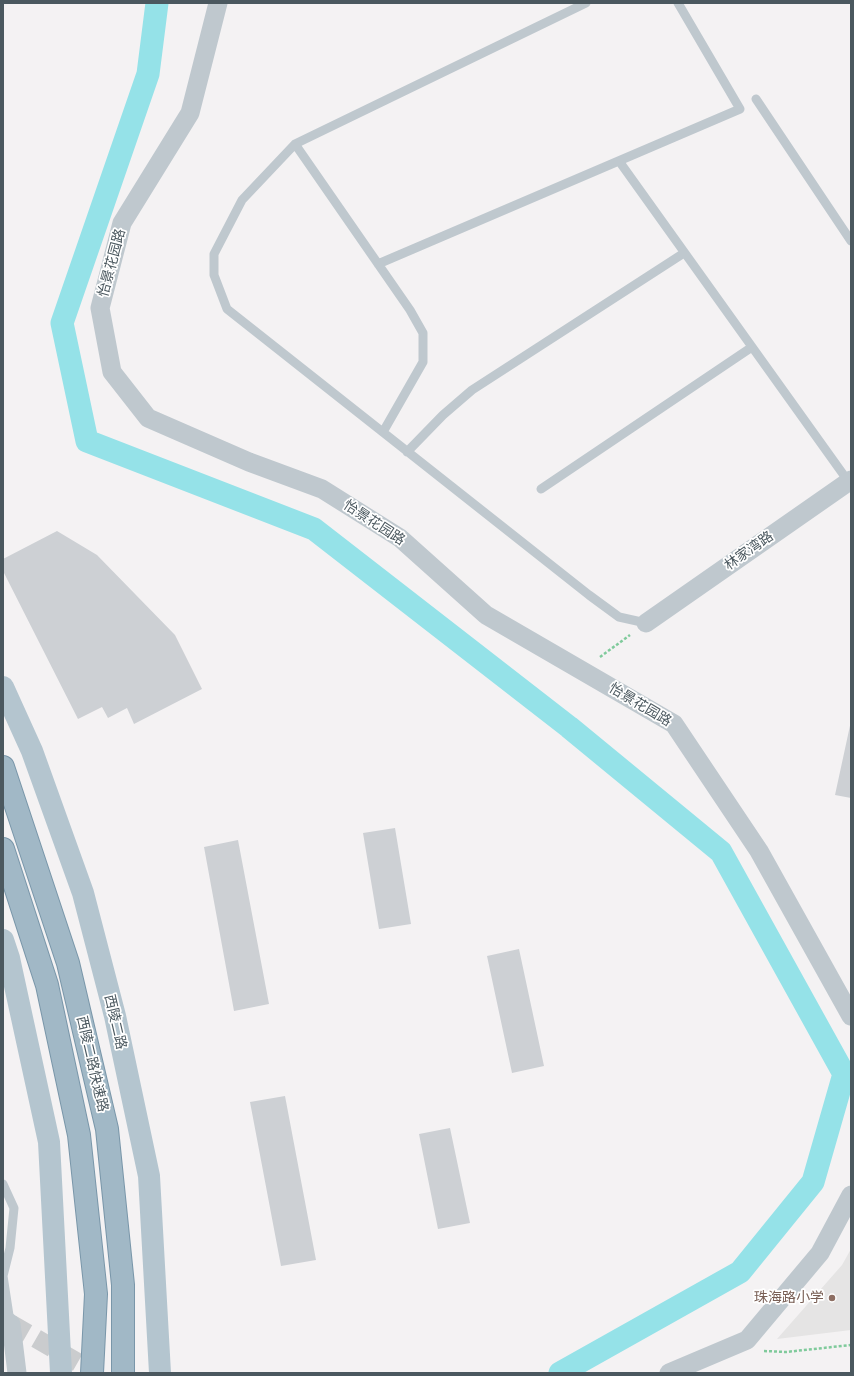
<!DOCTYPE html>
<meta charset="utf-8">
<style>
body{margin:0}
#map{position:relative;width:854px;height:1376px;overflow:hidden;background:#f4f2f3;font-family:Figtree,sans-serif}
canvas{display:block}
.frame{position:absolute;inset:0;border:4px solid #4b585f;pointer-events:none}
</style>
<div id="map">
<canvas width="854" height="1376"></canvas>
<div class="frame"></div>
</div>
<script>
const ctx = document.querySelector('canvas').getContext('2d');
ctx.lineJoin = 'round';
function fillPath(path, color) {
  ctx.fillStyle = color;
  ctx.fill(path, 'evenodd');
}
function poly(rows) {
  const path = new Path2D();
  for (const r of rows) {
    path.moveTo(r[0], r[1]);
    for (let i = 2; i < r.length; i += 2) path.lineTo(r[i], r[i + 1]);
  }
  return path;
}
function trace(path, color, width, dash) {
  ctx.strokeStyle = color;
  ctx.lineWidth = width;
  ctx.lineCap = dash ? 'butt' : 'round';
  ctx.setLineDash(dash || []);
  ctx.stroke(path);
}
function drawText(font, color, halo, rows, align = 'center') {
  ctx.font = font + ' Figtree,"Noto Sans SC",sans-serif';
  ctx.lineWidth = 3.5;
  ctx.setLineDash([]);
  ctx.textBaseline = 'middle';
  ctx.strokeStyle = halo;
  ctx.fillStyle = color;
  for (const [text, x, y, turn = 0] of rows) {
    ctx.save();
    ctx.translate(x, y);
    ctx.rotate((+turn || 0) * Math.PI / 180);
    ctx.textAlign = isNaN(turn) ? turn : align;
    if (halo) ctx.strokeText(text, 0, 0);
    ctx.fillText(text, 0, 0);
    ctx.restore();
  }
}
fillPath(poly([
 [851,1249,851,1330,777,1339,842,1265]
]), '#e5e4e4');
trace(poly([
 [157,3,148,74,62,323,87,441,314,529,569,727,721,852,844,1074,813,1182,740,1272,560,1373]
]), '#95e2e8', 23);
fillPath(poly([
 [57,531,97,555,175,635,202,689,134,724,127,708,108,718,102,707,78,719,3,571,3,559],
 [851,721,851,798,835,795],
 [395,828,411,924,379,929,363,833],
 [238,840,269,1004,234,1011,204,847],
 [519,949,544,1066,512,1073,487,956],
 [285,1096,316,1260,281,1266,250,1102],
 [450,1128,470,1223,438,1229,419,1134]
]), '#cdd0d4');
trace(poly([
 [11,1324,96,1373]
]), '#caccce', 19, [19, 10]);
const trunk = poly([
 [3,767,68,963,107,1129,123,1285,123,1373],
 [3,849,47,985,79,1135,96,1294,92,1373]
]);
trace(trunk, '#7996a9', 24);
trace(poly([
 [600,657,630,635],
 [764,1351,786,1352,851,1345]
]), '#7fca9b', 2.5, [3, 2]);
trace(poly([
 [586,3,295,144,242,200,214,254,214,275,227,309,589,595,619,617,646,623],
 [756,99,851,241],
 [295,144,410,310,423,333,423,362,383,432],
 [619,161,848,481],
 [378,264,740,109,678,3],
 [407,452,443,415,472,390,684,253],
 [541,489,752,347],
 [3,1184,14,1208,10,1248,3,1276,10,1322]
]), '#bfc8ce', 9);
trace(poly([
 [218,3,190,113,122,223,100,308,112,372,148,418,249,462,322,489,400,538,486,615,674,724,759,851,851,1016],
 [646,623,851,480],
 [3,1318,11,1324,17,1373],
 [669,1373,747,1340,820,1253,851,1195]
]), '#bfc8ce', 19);
trace(poly([
 [3,687,32,751,83,893,115,1016,149,1176,160,1373],
 [3,940,9,958,49,1142,61,1373]
]), '#b4c5cf', 22);
trace(trunk, '#a1b8c6', 22);
for (const [x, y, r, color] of [
 [832,1298,4,"#8d6e63"]
]) {
  const dot = new Path2D();
  dot.arc(x, y, r, 0, 2 * Math.PI);
  ctx.fillStyle = color;
  ctx.fill(dot);
  trace(dot, '#fff', 1.5);
}
drawText('14px', '#4b585f', '#fff', [
 ["怡景花园路",112,263,-75],
 ["怡景花园路",374,523,33],
 ["林家湾路",749,551,-35],
 ["怡景花园路",640,705,31],
 ["西陵二路",115,1022,77],
 ["西陵二路快速路",92,1064,77]
]);
drawText('14px', '#785e54', '#fff', [
 ["珠海路小学",824,1298]
], 'right');
</script>
